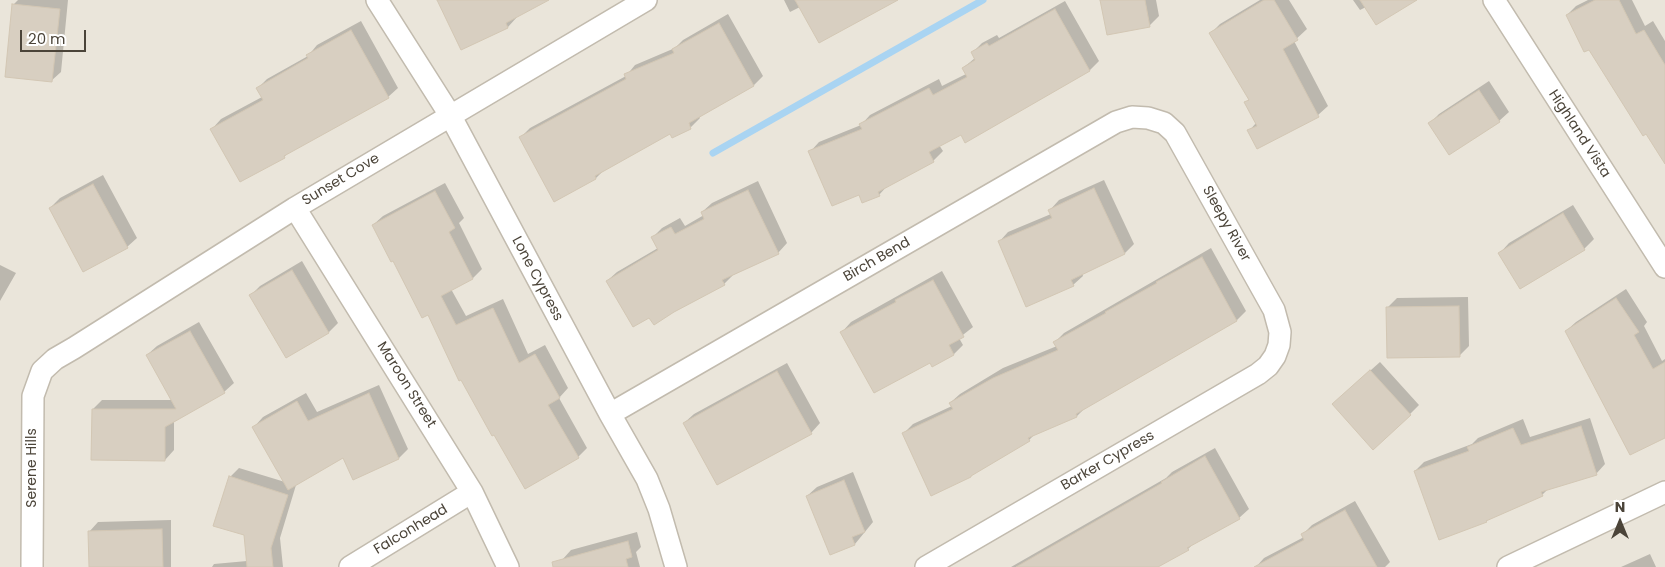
<!DOCTYPE html>
<style>
body{margin:0}
#map{position:relative;width:1665px;height:567px;overflow:hidden;background:#f6f3ec;font-family:Poppins,sans-serif}
canvas{display:block}
.north{position:absolute;left:1595px;top:497px;width:50px;height:50px;-webkit-text-stroke:4px #fff;paint-order:stroke;rotate:0deg;font-size:14px;font-weight:700;line-height:20px;text-align:center;color:#4b4439}
.north::after{content:'';display:block;margin:auto;width:18px;height:22px;background:#4b4439;clip-path:polygon(50% 0,100% 100%,50% 72%,0 100%)}
.scale{position:absolute;left:20px;top:30px;width:66px;height:22px;box-sizing:border-box;border:2px solid #4b4439;border-top:0;padding-left:6px;font-size:15px;line-height:18px;white-space:nowrap;color:#4b4439;-webkit-text-stroke:4px #fff;paint-order:stroke}
</style>
<div id="map">
<canvas width="1665" height="567"></canvas>
<div class="north">N</div>
<div class="scale">20 m</div>
</div>
<script>
const ctx = document.querySelector('canvas').getContext('2d');
ctx.lineJoin = 'round';
function fillPath(path, color) {
  ctx.fillStyle = color;
  ctx.fill(path, 'evenodd');
}
function poly(rows) {
  const path = new Path2D();
  for (const r of rows) {
    path.moveTo(r[0], r[1]);
    for (let i = 2; i < r.length; i += 2) path.lineTo(r[i], r[i + 1]);
  }
  return path;
}
function trace(path, color, width, dash) {
  ctx.strokeStyle = color;
  ctx.lineWidth = width;
  ctx.lineCap = dash ? 'butt' : 'round';
  ctx.setLineDash(dash || []);
  ctx.stroke(path);
}
function drawText(font, color, halo, rows, align = 'center') {
  ctx.font = font + ' Poppins,sans-serif';
  ctx.lineWidth = 4;
  ctx.setLineDash([]);
  ctx.textBaseline = 'middle';
  ctx.strokeStyle = halo;
  ctx.fillStyle = color;
  for (const [text, x, y, turn = 0] of rows) {
    ctx.save();
    ctx.translate(x, y);
    ctx.rotate((+turn || 0) * Math.PI / 180);
    ctx.textAlign = isNaN(turn) ? turn : align;
    if (halo) ctx.strokeText(text, 0, 0);
    ctx.fillText(text, 0, 0);
    ctx.restore();
  }
}
fillPath(poly([
 [0,0,1665,0,1665,567,0,567]
]), '#eae5da');
fillPath(poly([
 [18,0,68,0,61,72,51,81,14,4],
 [438,0,546,0,516,16,517,17,508,27,461,49],
 [784,0,897,0,800,7,790,12],
 [1102,0,1156,0,1159,16,1149,26],
 [1260,0,1289,0,1307,29,1294,41,1328,106,1318,115,1249,131,1256,123,1246,103,1250,98,1211,33,1220,24],
 [1353,0,1415,0,1366,7,1360,10],
 [1588,0,1632,0,1645,26,1653,21,1665,41,1665,161,1567,15,1576,6],
 [1065,1,1099,61,1090,70,939,145,943,151,933,161,888,185,879,195,859,194,810,152,819,142,861,125,870,115,939,79,942,86,966,74,963,68,975,58,972,53,982,43,997,35,999,38],
 [728,14,763,76,754,85,699,116,700,118,690,128,671,132,605,169,596,178,555,200,521,137,530,128,626,76,635,65,675,48,683,40],
 [361,21,398,88,388,97,289,152,284,157,212,129,221,119,262,97,258,88,267,79,308,56,317,45],
 [1489,81,1509,112,1499,121,1429,124,1439,114],
 [103,175,137,238,127,247,50,208,60,198],
 [1104,180,1134,244,1125,253,1082,273,1083,276,1073,285,999,242,1008,232,1051,214,1050,210,1059,200],
 [758,181,787,243,778,253,733,275,724,284,650,316,607,281,617,272,658,248,652,238,662,228,680,218,685,226,704,215,702,212,712,203],
 [445,183,464,218,459,223,482,269,473,278,451,289,466,316,503,299,528,354,545,345,568,388,559,398,587,448,578,457,429,313,393,259,373,225,383,216],
 [1573,205,1594,239,1584,249,1500,253,1509,243],
 [1211,248,1246,311,1237,320,1086,407,1077,416,1036,433,1029,440,904,433,913,424,952,406,950,403,960,394,1003,368,1057,346,1055,342,1064,333],
 [302,261,338,323,329,332,286,356,251,295,260,286],
 [0,265,16,273,0,301],
 [942,271,973,327,959,338,963,345,954,354,930,362,842,332,851,322],
 [1626,289,1647,322,1644,326,1662,361,1665,359,1665,437,1566,331,1576,322],
 [1468,297,1469,346,1459,356,1388,307,1397,298],
 [199,322,234,383,224,392,174,421,174,450,165,460,93,409,102,400,172,400,147,355,157,346],
 [1380,362,1419,405,1410,414,1343,395],
 [787,363,820,423,811,433,684,423,694,414],
 [379,385,408,449,399,458,344,457,294,485,296,485,280,538,283,567,212,567,214,564,247,561,245,534,230,477,239,468,285,482,254,427,263,417,306,393,317,412],
 [1590,418,1605,464,1596,474,1549,488,1542,495,1489,518,1486,521,1415,471,1424,462,1472,444,1478,438,1523,419,1530,437],
 [1215,448,1249,509,1239,518,1194,543,1188,549,1156,567,1011,567,1166,478,1172,472],
 [853,472,873,522,855,544,831,553,807,496,817,487],
 [1355,501,1390,562,1385,567,1256,567,1264,558,1304,537,1302,535,1312,525],
 [171,520,171,567,89,567,89,532,98,522],
 [637,532,641,547,636,552,640,567,564,567,562,560,571,550],
 [1650,554,1656,567,1621,567]
]), '#0003');
trace(poly([
 [713,153,983,0]
]), '#a9d4f2', 7);
const building = poly([
 [437,0,549,0,506,23,508,28,461,50,437,0],
 [795,0,898,0,819,43,795,0],
 [1100,0,1145,0,1150,27,1107,35,1100,0],
 [1264,0,1274,0,1298,40,1283,49,1319,117,1257,149,1247,130,1257,126,1244,102,1249,100,1209,33,1264,0],
 [1360,0,1417,0,1376,25,1360,0],
 [1595,0,1619,0,1636,34,1644,30,1665,65,1665,164,1646,134,1643,136,1589,50,1584,52,1566,15,1595,0],
 [12,4,60,9,52,82,5,77,12,4],
 [1055,9,1090,71,965,143,961,135,929,152,934,162,878,192,880,196,862,203,859,195,832,206,808,151,862,129,859,124,929,88,933,95,967,77,962,68,975,60,971,52,987,43,989,46,1055,9],
 [719,23,754,86,689,123,691,129,672,138,670,134,595,176,596,179,554,202,519,137,626,79,624,74,674,53,672,49,719,23],
 [351,30,389,98,284,156,285,158,240,182,210,129,263,100,256,88,308,58,306,55,351,30],
 [1479,90,1500,122,1449,155,1428,123,1479,90],
 [93,184,128,248,83,272,49,208,93,184],
 [1094,188,1125,254,1071,280,1074,286,1026,307,998,241,1052,218,1048,210,1094,188],
 [748,190,779,254,722,280,725,285,674,312,654,325,649,318,633,327,606,281,658,250,651,237,671,227,675,234,704,219,701,212,748,190],
 [435,191,455,228,449,232,473,279,441,296,456,325,493,308,519,363,535,354,560,398,548,405,579,458,525,489,494,435,492,436,461,380,459,381,428,315,422,318,393,261,391,262,372,225,435,191],
 [1563,213,1585,250,1520,289,1498,253,1563,213],
 [1202,257,1237,321,1076,414,1077,417,1028,438,1030,441,971,476,971,477,931,496,902,433,953,409,949,403,993,378,1058,350,1053,342,1106,313,1105,312,1157,283,1156,282,1202,257],
 [292,270,329,333,286,358,249,295,292,270],
 [933,280,964,337,949,345,954,355,932,367,930,363,874,393,840,332,896,302,895,300,933,280],
 [1616,298,1639,332,1634,335,1653,369,1665,362,1665,438,1630,455,1565,331,1616,298],
 [1459,306,1460,357,1387,358,1386,307,1459,306],
 [190,331,225,393,165,427,165,461,91,460,92,409,176,409,146,355,190,331],
 [1370,370,1411,415,1373,450,1332,404,1370,370],
 [777,371,812,434,717,485,683,423,777,371],
 [369,393,399,459,353,480,343,458,288,490,252,427,297,401,308,421,369,393],
 [1581,426,1597,475,1541,492,1543,496,1486,521,1487,522,1439,540,1414,471,1469,451,1467,447,1513,428,1521,445,1581,426],
 [1205,456,1240,519,1187,548,1189,550,1158,567,1016,567,1162,483,1161,482,1205,456],
 [229,476,288,495,271,548,273,567,247,567,244,535,213,526,229,476],
 [844,480,865,532,852,537,855,545,830,555,806,496,844,480],
 [1345,510,1377,567,1254,567,1304,540,1301,534,1345,510],
 [162,529,163,567,89,567,88,531,162,529],
 [628,541,632,557,626,559,628,567,553,567,552,562,628,541]
]);
fillPath(building, '#d8cfc1');
trace(building, '#d3c7b4', 1);
const minor = poly([
 [377,0,450,115,610,414,647,479,659,509,676,567],
 [1494,0,1665,267],
 [295,208,472,492,508,567],
 [610,414,1116,122,1132,117,1148,118,1164,123,1175,133,1274,310,1280,332,1279,345,1275,356,1268,366,1258,374,926,567],
 [32,567,33,396,42,371,55,359,74,348,295,208,646,0],
 [350,567,472,492],
 [1508,567,1665,492]
]);
trace(minor, '#c2bbae', 24);
trace(minor, '#fff', 21);
drawText('14px', '#4b4439', '#fff', [
 ["Highland Vista",1579,134,57],
 ["Sunset Cove",341,180,-31],
 ["Sleepy River",1226,224,61],
 ["Birch Bend",877,260,-30],
 ["Lone Cypress",537,279,62],
 ["Maroon Street",406,385,58],
 ["Barker Cypress",1108,461,-30],
 ["Serene Hills",32,468,-90],
 ["Falconhead",411,530,-31]
]);
</script>
